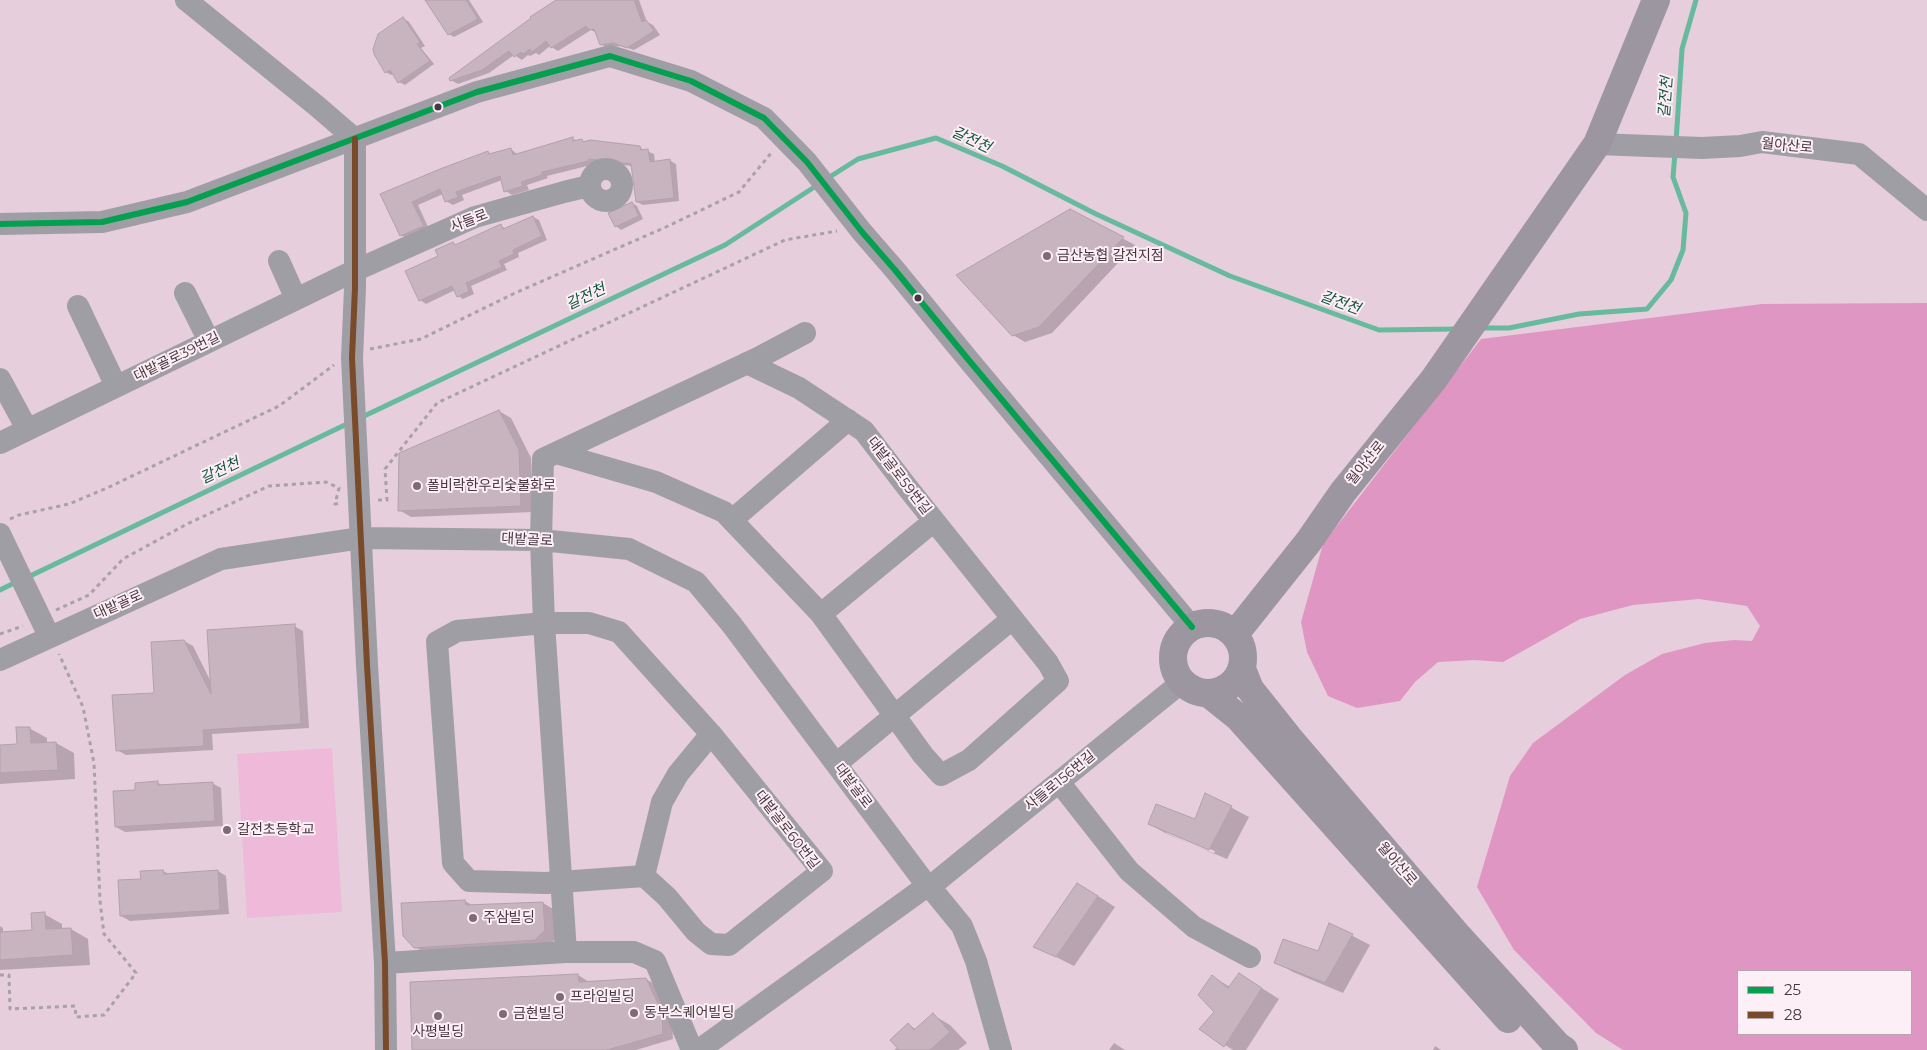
<!DOCTYPE html>
<meta charset="utf-8">
<style>
body{margin:0}
#map{position:relative;width:1927px;height:1050px;overflow:hidden;background:#e6cedc;font-family:Montserrat,sans-serif}
canvas{display:block}
.legend{position:absolute;left:1737px;top:970px;width:175px;height:65px;box-sizing:border-box;background:#fdeff6;border:1px solid #b5a5ad;margin:0;padding:6px 9px;list-style:none;font-size:15px;color:#483640}
.legend li{display:flex;align-items:center;gap:10px;height:25px}
.legend b{width:25px;border:1px solid #b5a5ad}
</style>
<div id="map">
<canvas width="1927" height="1050"></canvas>
<ul class="legend">
<li><b style="height:6px;background:#04a050"></b>25</li>
<li><b style="height:6px;background:#7a4b2a"></b>28</li>
</ul>
</div>
<script>
const ctx = document.querySelector('canvas').getContext('2d');
ctx.lineJoin = 'round';
function fillPath(path, color) {
  ctx.fillStyle = color;
  ctx.fill(path, 'evenodd');
}
function poly(rows) {
  const path = new Path2D();
  for (const r of rows) {
    if (r.length === 3) {
      path.moveTo(r[0] + r[2], r[1]);
      path.arc(r[0], r[1], r[2], 0, 2 * Math.PI);
      continue;
    }
    path.moveTo(r[0], r[1]);
    for (let i = 2; i < r.length; i += 2) path.lineTo(r[i], r[i + 1]);
  }
  return path;
}
function trace(path, color, width, dash) {
  ctx.strokeStyle = color;
  ctx.lineWidth = width;
  ctx.lineCap = dash ? 'butt' : 'round';
  ctx.setLineDash(dash || []);
  ctx.stroke(path);
}
function drawText(font, color, halo, rows, align = 'center') {
  ctx.font = font + ' Montserrat,"Noto Sans KR",sans-serif';
  ctx.lineWidth = 4;
  ctx.setLineDash([]);
  ctx.textBaseline = 'middle';
  ctx.strokeStyle = halo;
  ctx.fillStyle = color;
  for (const [text, x, y, turn = 0] of rows) {
    ctx.save();
    ctx.translate(x, y);
    ctx.rotate((+turn || 0) * Math.PI / 180);
    ctx.textAlign = isNaN(turn) ? turn : align;
    if (halo) ctx.strokeText(text, 0, 0);
    ctx.fillText(text, 0, 0);
    ctx.restore();
  }
}
fillPath(poly([
 [332,748,342,912,247,918,237,754]
]), '#efb9d9');
fillPath(poly([
 [1927,303,1927,1050,1623,1050,1596,1033,1514,950,1477,887,1510,776,1533,743,1625,675,1662,654,1705,643,1734,640,1752,641,1760,626,1747,606,1699,599,1633,605,1580,619,1503,662,1474,660,1438,662,1415,682,1400,701,1357,708,1328,696,1307,652,1301,622,1323,544,1481,339,1762,304],
 [1738,971,1911,971,1911,1034,1738,1034]
]), '#df96c3');
fillPath(poly([
 [430,0,469,0,483,22,454,37,449,34],
 [566,0,639,0,647,22,653,25,660,35,634,50,621,46,607,48,601,44,597,33,591,30,558,51,550,46,539,55,536,53,530,56,528,55,522,60,514,55,489,73,458,84,451,80],
 [403,18,409,22,425,46,421,48,434,64,405,85,399,82,394,73,391,75,386,72],
 [573,139,586,143,640,148,654,154,655,162,669,160,676,164,679,201,643,205,637,202,632,166,594,162,595,164,547,176,548,178,527,185,529,190,512,195,506,191,502,180,462,195,464,200,453,205,446,201,443,194,418,205,429,229,407,239,401,235,382,195,487,153,491,155,511,149,518,155],
 [632,203,637,206,643,219,621,230,616,226],
 [1070,210,1135,245,1052,333,1025,342,1013,335],
 [533,217,539,220,547,240,518,253,519,257,504,264,507,270,471,286,474,294,463,299,458,296,455,290,426,304,420,300,439,257,453,243,457,245,501,226,506,229],
 [499,411,511,418,531,458,533,512,411,517,399,510],
 [294,626,303,631,309,728,212,734,213,750,126,755,117,750,156,694,184,641,193,646,212,684],
 [29,728,47,738,47,743,56,743,74,753,75,779,0,784,0,746,18,745],
 [158,783,164,786,212,783,221,788,223,826,125,832,116,827,137,791],
 [1206,794,1249,817,1227,859,1167,834,1149,824,1196,820],
 [1166,830,1215,851,1214,854,1166,833],
 [163,871,169,874,218,871,226,876,229,914,130,921,121,916,142,880],
 [1095,894,1115,907,1074,966,1034,946],
 [465,901,474,906,543,903,555,910,557,937,548,947,427,954,415,947],
 [44,914,62,924,62,929,71,929,88,939,90,965,0,970,0,926,3,928,3,933,33,931],
 [1330,924,1370,945,1343,993,1293,972,1276,962,1319,952],
 [578,975,589,982,646,979,656,985,672,1019,673,1039,636,1050,413,1050,411,983],
 [1213,977,1230,987,1257,985,1279,999,1246,1050,1233,1050,1200,1029,1216,1012],
 [933,1015,950,1025,967,1043,958,1050,894,1050,898,1047,909,1025,917,1030],
 [1114,1043,1125,1050,1109,1050],
 [1435,1046,1441,1050,1433,1050]
]), '#0003');
trace(poly([
 [1676,142,1682,49,1696,0],
 [828,178,858,159,936,138,1002,166,1096,214,1230,276,1379,330,1458,329],
 [1482,328,1509,328,1579,314,1647,309,1671,280,1683,250,1686,213,1673,177,1675,153],
 [362,417,725,245,819,184],
 [28,577,349,423],
 [0,590,18,581]
]), '#67ba9d', 5);
const building = poly([
 [425,0,466,0,478,19,448,35,425,0],
 [556,0,634,0,642,22,646,20,654,31,627,48,613,43,600,45,594,29,589,30,586,26,551,48,546,41,532,52,530,49,523,54,521,52,514,57,509,51,482,70,450,81,449,78,531,18,530,17,556,0],
 [403,17,420,42,417,44,430,61,398,83,390,70,385,73,374,54,373,49,378,34,403,17],
 [573,137,573,141,582,139,583,142,590,140,640,146,641,150,648,149,650,162,670,159,674,198,636,202,631,164,589,159,589,161,542,172,542,175,521,182,523,186,504,192,500,176,456,192,458,197,445,202,440,189,412,202,424,226,400,236,380,194,440,169,488,151,489,154,511,148,513,155,573,137],
 [632,202,639,216,615,227,608,213,632,202],
 [1070,209,1124,237,1039,327,1012,336,956,275,1070,209],
 [533,216,542,236,513,250,514,254,499,261,502,267,466,283,469,291,457,297,452,286,419,301,405,271,438,256,435,250,453,242,455,245,501,224,503,229,533,216],
 [499,410,519,450,521,506,398,511,399,453,499,410],
 [295,624,301,724,203,730,204,746,116,751,112,695,154,693,151,642,184,640,211,694,207,630,295,624],
 [16,727,30,727,31,743,56,742,58,770,0,773,0,745,17,744,16,727],
 [158,781,158,785,213,782,215,821,115,827,113,791,135,790,135,783,158,781],
 [1205,793,1232,806,1209,850,1148,824,1156,804,1195,819,1205,793],
 [163,870,164,874,218,870,220,910,120,916,118,880,141,879,140,871,163,870],
 [1077,883,1098,896,1056,957,1033,947,1077,883],
 [465,900,466,905,543,902,545,930,535,940,414,948,403,936,401,903,465,900],
 [45,912,46,929,71,928,73,955,0,960,0,932,32,930,31,913,45,912],
 [1329,923,1353,934,1325,983,1274,963,1283,939,1318,951,1329,923],
 [1239,973,1262,988,1224,1047,1199,1029,1214,1012,1198,995,1212,975,1228,988,1239,973],
 [578,974,579,982,646,978,662,1012,663,1034,607,1050,412,1050,410,982,578,974],
 [933,1013,950,1032,930,1050,899,1050,890,1040,908,1023,914,1030,933,1013]
]);
fillPath(building, '#c7b4bf');
trace(building, '#b2a0aa', 1);
trace(poly([
 [370,349,421,339,515,293,666,227,739,192,772,152],
 [378,500,387,500,385,469,437,403,785,240,837,231],
 [10,519,19,515,69,504,107,488,279,406,334,365],
 [56,610,89,595,123,559,187,524,269,486,326,482,339,488,335,504,341,503],
 [0,634,23,626],
 [0,975,9,975,10,1009,75,1006,76,1017,104,1015,136,973,104,934,100,901,94,763,83,707,59,654]
]), '#a9a1a9', 3, [4, 4]);
trace(poly([
 [186,0,318,107,355,139],
 [355,139,355,288,352,358,367,665,385,963,386,1050],
 [1597,144,1702,148,1740,146,1762,142,1859,154,1927,210],
 [606,185,16],
 [0,224,102,222,187,202,477,92,610,56,691,81,764,118,807,162,862,232,895,270,967,358,1192,627],
 [279,261,296,299],
 [185,293,209,341],
 [78,306,116,386],
 [0,379,27,429],
 [0,443,354,271,475,217,564,192,589,186],
 [556,453,656,482,724,512,821,614,923,755,941,775,969,760,1058,681,1048,663,907,487,864,431,799,388,747,363],
 [732,520,848,420],
 [0,534,49,636],
 [821,614,934,521],
 [544,623,589,623,619,632,711,734,822,871,729,945,711,944,696,932,667,897,644,876,546,883,469,881,453,863,437,642,457,631,544,623],
 [0,660,221,559,361,538,541,540,629,549,696,582,732,625,922,879],
 [836,764,1012,619],
 [1059,782,1129,871,1194,927,1250,957],
 [644,876,662,802,678,774,711,734],
 [937,881,1182,682],
 [935,893,962,926,976,961,1001,1050],
 [566,952,544,623,541,540,543,459,758,358,805,333],
 [385,963,566,952,634,952,655,961,692,1050],
 [699,1050,920,891]
]), '#a09ea5', 22);
trace(poly([
 [1208,658,35],
 [1235,634,1309,541,1343,492,1434,379,1597,144,1656,0],
 [1242,669,1250,689,1289,738,1459,937,1558,1046,1564,1050],
 [1208,693,1238,717,1508,1019]
]), '#9c96a0', 28);
trace(poly([
 [0,224,102,222,187,202,477,92,610,56,691,81,764,118,807,162,862,232,895,270,967,358,1192,627]
]), '#04a050', 6);
trace(poly([
 [355,139,355,288,352,358,367,665,385,963,386,1050]
]), '#7a4b2a', 6);
for (const [x, y, r, color] of [
 [438,107,4.5,"#483640"],
 [1047,256,5,"#7f6b77"],
 [918,298,4.5,"#483640"],
 [417,486,5,"#7f6b77"],
 [227,830,5,"#7f6b77"],
 [473,918,5,"#7f6b77"],
 [560,997,5,"#7f6b77"],
 [634,1013,5,"#7f6b77"],
 [503,1014,5,"#7f6b77"],
 [438,1016,5,"#7f6b77"]
]) {
  const dot = new Path2D();
  dot.arc(x, y, r, 0, 2 * Math.PI);
  ctx.fillStyle = color;
  ctx.fill(dot);
  trace(dot, '#fdeff6', 2);
}
drawText('14px', '#483640', '#fdeff6', [
 ["월아산로",1787,146,5],
 ["사들로",469,221,-21],
 ["대밭골로39번길",177,357,-26],
 ["월아산로",1366,463,-51],
 ["대밭골로59번길",899,476,52],
 ["대밭골로",527,540,3],
 ["대밭골로",118,605,-24],
 ["사들로156번길",1060,781,-39],
 ["대밭골로",853,786,53],
 ["대밭골로60번길",787,830,52],
 ["월아산로",1397,864,49]
]);
drawText('14px', '#483640', '#fdeff6', [
 ["금산농협 갈전지점",1057,256],
 ["폴비락한우리숯불화로",427,486],
 ["갈전초등학교",237,830],
 ["주삼빌딩",483,918],
 ["프라임빌딩",570,997],
 ["동부스퀘어빌딩",644,1013],
 ["금현빌딩",513,1014],
 ["사평빌딩",438,1032,"center"]
], 'left');
drawText('italic 15px', '#13553d', '#fdeff6', [
 ["갈전천",1666,97,-86],
 ["갈전천",971,140,25],
 ["갈전천",586,297,-25],
 ["갈전천",1340,303,20],
 ["갈전천",220,471,-25]
]);
</script>
